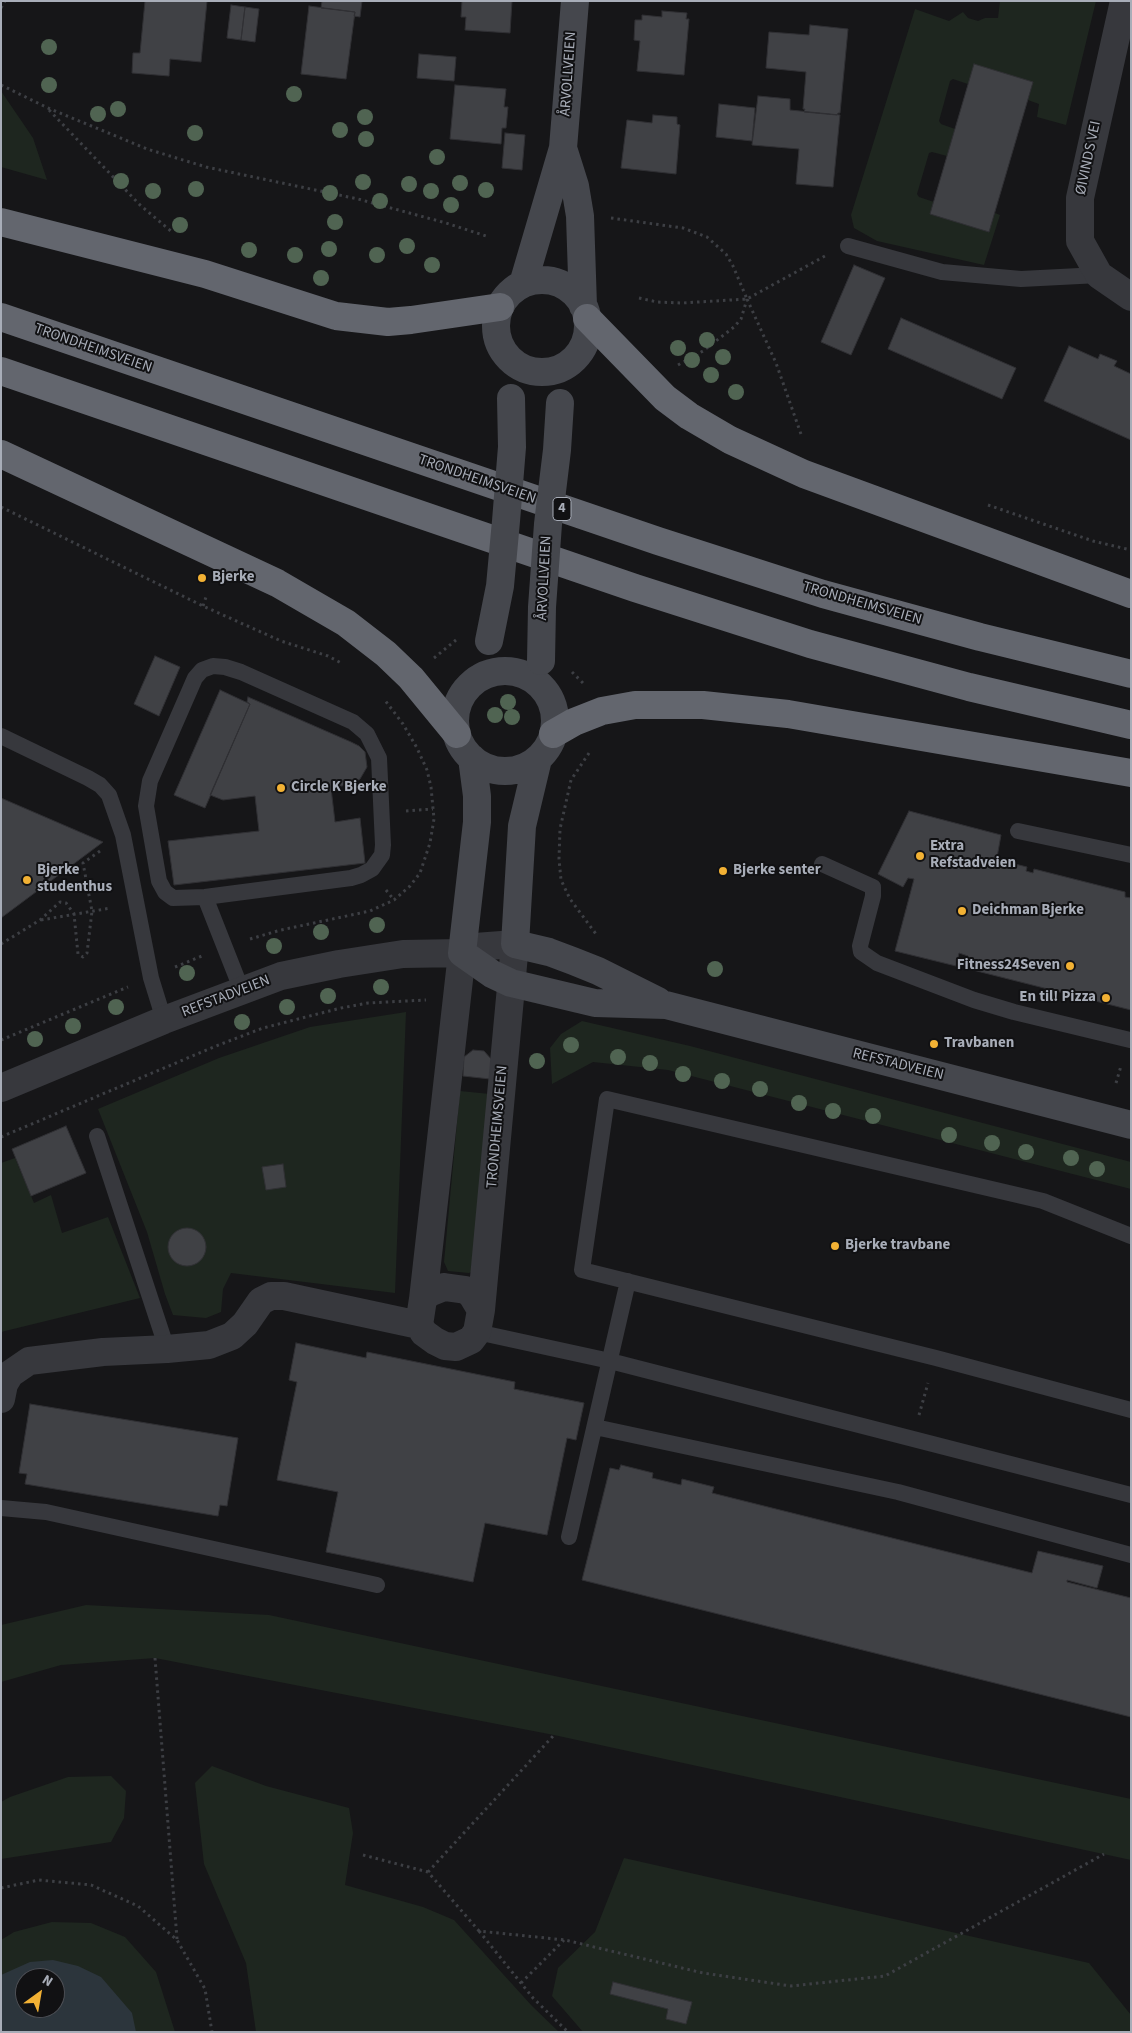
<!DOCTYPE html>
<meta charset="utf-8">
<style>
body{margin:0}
#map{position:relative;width:1132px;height:2033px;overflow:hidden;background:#161618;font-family:"Source Sans 3",sans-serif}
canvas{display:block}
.frame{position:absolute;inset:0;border:2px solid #a8adb8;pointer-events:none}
.north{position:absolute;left:15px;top:1968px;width:50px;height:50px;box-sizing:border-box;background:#111113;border:1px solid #4d4f55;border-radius:50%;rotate:32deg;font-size:14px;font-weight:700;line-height:20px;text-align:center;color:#a8adb8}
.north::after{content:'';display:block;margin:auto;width:18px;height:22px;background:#f2b134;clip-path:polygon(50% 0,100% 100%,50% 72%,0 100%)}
</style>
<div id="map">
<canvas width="1132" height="2033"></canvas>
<div class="frame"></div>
<div class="north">N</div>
</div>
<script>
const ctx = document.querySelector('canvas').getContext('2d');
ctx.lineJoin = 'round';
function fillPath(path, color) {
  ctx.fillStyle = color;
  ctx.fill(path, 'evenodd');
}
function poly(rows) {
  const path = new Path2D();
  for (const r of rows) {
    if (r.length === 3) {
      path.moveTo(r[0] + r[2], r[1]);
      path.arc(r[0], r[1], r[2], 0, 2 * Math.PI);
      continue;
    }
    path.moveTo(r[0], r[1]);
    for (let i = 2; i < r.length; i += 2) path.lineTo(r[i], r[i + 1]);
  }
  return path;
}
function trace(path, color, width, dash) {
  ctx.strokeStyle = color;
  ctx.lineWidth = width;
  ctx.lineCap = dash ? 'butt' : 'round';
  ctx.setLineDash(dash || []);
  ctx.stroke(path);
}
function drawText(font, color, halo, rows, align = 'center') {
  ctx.font = font + ' "Source Sans 3",sans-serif';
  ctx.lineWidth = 4;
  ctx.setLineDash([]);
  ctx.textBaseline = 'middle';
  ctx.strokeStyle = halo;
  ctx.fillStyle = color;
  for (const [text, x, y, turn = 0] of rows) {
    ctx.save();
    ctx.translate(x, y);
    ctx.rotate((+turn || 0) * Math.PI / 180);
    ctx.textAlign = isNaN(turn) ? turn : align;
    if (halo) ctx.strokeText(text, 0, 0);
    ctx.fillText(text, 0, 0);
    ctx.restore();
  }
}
fillPath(poly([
 [1000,1,1096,1,1066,125,1037,117,1039,104,1028,100,1033,82,968,84,953,79,950,81,939,121,941,124,955,129,947,156,932,152,929,153,917,194,919,197,934,202,930,214,989,232,995,213,1000,215,984,265,877,241,854,228,851,215,915,9,949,21,963,12,968,18,978,21,985,18,998,18],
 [1,91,33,138,47,180,1,167],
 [406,1012,395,1293,231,1273,223,1289,221,1312,206,1318,173,1315,165,1294,147,1232,98,1109,219,1058,310,1027],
 [582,1021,690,1046,1131,1162,1131,1189,668,1070,593,1062,552,1084,550,1048,561,1034],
 [460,1091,490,1094,471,1272,469,1273,448,1271,444,1262],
 [15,1158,34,1203,51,1195,62,1233,108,1217,140,1298,1,1332,1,1163],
 [86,1605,269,1615,1131,1799,1131,1860,554,1735,155,1658,61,1665,1,1682,1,1625],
 [212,1766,266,1786,349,1808,353,1833,345,1885,423,1907,454,1920,532,2006,559,2032,256,2032,246,1963,204,1864,195,1783],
 [111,1776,126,1791,124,1818,111,1842,1,1859,1,1802,10,1797,68,1777],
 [624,1858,1089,1963,1131,2015,1131,2032,583,2032,552,1996,558,1968,595,1932],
 [52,1922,91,1923,125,1937,156,1972,175,2032,1,2032,1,1940,14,1932],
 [25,1978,55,1978,55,2008,25,2008]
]), '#1e261f');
fillPath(poly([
 [53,1960,78,1966,101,1977,132,2013,136,2032,1,2032,1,1975,30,1962],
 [25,1978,55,1978,55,2008,25,2008]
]), '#2c353c');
const building = poly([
 [145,1,207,1,201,62,170,59,169,76,132,73,133,53,140,53,145,1],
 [322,1,362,1,360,17,354,16,355,12,321,8,322,1],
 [462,1,512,1,510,33,465,30,466,17,461,17,462,1],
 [231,5,245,7,241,40,227,38,231,5],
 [309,6,355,12,346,79,301,74,309,6],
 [245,7,259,9,255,42,241,40,245,7],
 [662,11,687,13,686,19,689,19,684,75,637,71,640,41,634,40,635,20,642,20,642,15,662,17,662,11],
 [810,25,848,29,840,113,838,113,837,115,804,112,805,109,803,109,806,72,766,68,769,32,809,35,810,25],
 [419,54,456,57,454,81,417,78,419,54],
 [974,64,1033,82,989,232,930,214,974,64],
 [455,85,506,89,504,107,508,107,506,128,502,128,501,144,450,139,455,85],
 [758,96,790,99,790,110,840,115,833,187,796,184,799,149,752,145,758,96],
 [719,104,755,108,752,141,716,137,719,104],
 [653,115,677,117,677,124,680,125,676,174,621,168,627,120,652,123,653,115],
 [505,133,525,135,522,170,502,168,505,133],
 [854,265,885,278,851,355,821,342,854,265],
 [901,318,1016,368,1002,399,888,349,901,318],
 [1069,346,1098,359,1100,354,1117,361,1114,366,1131,374,1131,440,1044,401,1069,346],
 [155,656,180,667,159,716,134,704,155,656],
 [220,690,250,704,205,808,174,795,220,690],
 [248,697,351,742,359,746,365,752,367,767,360,779,352,784,331,788,335,822,360,818,365,863,174,885,168,841,259,831,255,796,223,800,210,795,250,704,247,702,248,697],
 [1,798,103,842,1,918,1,798],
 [909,811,1001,835,996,863,1006,866,1007,862,1027,867,1026,871,1033,873,1034,869,1125,892,1125,897,1131,898,1131,1010,965,968,968,956,959,953,956,966,895,951,914,879,908,878,903,887,878,874,909,811],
 [473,1050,484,1051,492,1060,490,1079,463,1076,464,1057,473,1050],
 [66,1126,86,1173,31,1196,12,1149,66,1126],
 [283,1164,286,1187,266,1190,262,1167,283,1164],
 [187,1247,19],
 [296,1343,366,1358,367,1352,515,1382,514,1389,584,1403,576,1440,567,1438,547,1535,485,1523,473,1582,326,1552,338,1492,277,1480,297,1382,289,1380,296,1343],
 [30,1404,238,1438,227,1506,220,1505,218,1516,25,1484,27,1474,19,1473,30,1404],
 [621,1465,653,1473,652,1478,681,1485,682,1479,714,1487,712,1493,1032,1573,1038,1551,1103,1566,1097,1588,1067,1580,1067,1582,1131,1598,1131,1717,582,1580,610,1468,619,1470,621,1465],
 [613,1982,692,2002,686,2024,666,2019,668,2009,610,1994,613,1982]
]);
fillPath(building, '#404145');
trace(building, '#303034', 1);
trace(poly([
 [1,8,5,1],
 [1,85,48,108,147,149,206,167,358,199,446,223,489,237],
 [49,110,140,205,172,232],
 [611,218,683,228,707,237,726,254,733,266,747,299,825,256],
 [639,298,657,302,682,303,747,299],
 [747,299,776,363,802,437],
 [678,365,703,351,734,327,741,319,747,299],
 [988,505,1093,541,1131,550],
 [1,507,203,606,281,641,328,656,343,664],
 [203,606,206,597],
 [434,658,456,640],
 [572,672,585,685],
 [589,753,571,780,560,829,559,859,561,880,570,899,596,934],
 [406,811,433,809],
 [386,890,394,900],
 [41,920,111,908],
 [250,939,281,930,370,911,394,900,410,886,420,873,430,843,434,819,431,787,427,770,417,748,403,724,384,699],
 [1,944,40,920,60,902,66,903,74,914,78,954,83,957,87,953,92,911,83,863,100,851],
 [175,967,202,956],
 [1,1040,128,987],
 [1116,1083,1121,1066],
 [1,1137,216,1046,263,1028,341,1008,368,1003,426,1000],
 [919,1415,928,1383],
 [155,1658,177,1939],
 [363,1855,428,1872,479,1931,565,1940,703,1973,791,1986,885,1976,1104,1854],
 [428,1872,554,1735],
 [1,1888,39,1880,91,1885,138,1906,177,1940,205,1989,212,2032],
 [479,1931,533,1998,568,2032],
 [521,1983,564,1940]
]), '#3d3f44', 3, [2.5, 4]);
trace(poly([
 [848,246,942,272,1021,279,1099,275],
 [213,666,225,667,241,672,353,722,367,734,379,758,383,845,382,855,372,869,361,875,351,878,205,897,173,898,165,892,159,881,146,806,150,781,195,678,202,670,213,666],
 [1,736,88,778,100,785,109,795,123,835,151,978,164,1020],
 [1018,831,1131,855],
 [822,864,873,887,873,896,860,946,861,952,877,963,974,1000,1014,1012,1130,1040],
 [205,897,242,991],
 [97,1136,167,1349],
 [1131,1236,1043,1201,607,1099,582,1270,936,1358,1131,1410],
 [477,1332,610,1361,1131,1495],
 [595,1427,898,1492,1131,1555],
 [1,1508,46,1512,377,1585],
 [569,1537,628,1281]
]), '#37383d', 16);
trace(poly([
 [1124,1,1080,198,1080,241,1099,275,1131,297],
 [1,1088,164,1020,281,976,339,964,403,954,462,953,475,947,515,944,481,1310],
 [444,1287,466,1290,472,1295,481,1310,477,1332,471,1340,456,1347,445,1346,435,1341,424,1333,419,1325,423,1299,429,1293,444,1287],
 [423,1299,462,953],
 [1,1399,4,1384,10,1374,29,1361,103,1352,167,1349,209,1345,232,1336,245,1324,261,1301,271,1296,284,1296,419,1325]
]), '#37383d', 28);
trace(poly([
 [563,148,575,186,580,216,583,306],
 [542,326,46],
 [523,284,563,148,575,1],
 [505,721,50],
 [472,758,477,796,477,822,462,953,492,974,511,983,595,1003,666,1005,1131,1125],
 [538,759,522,826,515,944,549,952,573,961,598,971,658,1001]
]), '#45474d', 28);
trace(poly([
 [1,222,205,274,336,316,388,322,411,320,500,307],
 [1,317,658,541,823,594,980,637,1131,674],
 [587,318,665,398,689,416,730,440,804,474,1131,594],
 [1,371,635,588,810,644,969,687,1131,725],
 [1,454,277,583,346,623,386,654,411,678,457,734],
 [553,734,574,722,602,711,635,705,703,705,788,714,1131,773]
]), '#63666e', 28);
trace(poly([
 [489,641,500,586,506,521,512,447,511,398],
 [541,661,542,607,548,524,557,450,560,403]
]), '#45474d', 28);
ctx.fillStyle = '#506452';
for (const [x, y] of [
 [49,47],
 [49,85],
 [294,94],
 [118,109],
 [98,114],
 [365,117],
 [340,130],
 [195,133],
 [366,139],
 [437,157],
 [121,181],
 [363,182],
 [460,183],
 [409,184],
 [196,189],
 [486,190],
 [153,191],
 [431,191],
 [330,193],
 [380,201],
 [451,205],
 [335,222],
 [180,225],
 [407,246],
 [329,249],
 [249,250],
 [295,255],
 [377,255],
 [432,265],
 [321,278],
 [707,340],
 [678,348],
 [723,357],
 [692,360],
 [711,375],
 [736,392],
 [508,702],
 [495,715],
 [512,717],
 [377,925],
 [321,932],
 [274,946],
 [715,969],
 [187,973],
 [381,987],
 [328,996],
 [116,1007],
 [287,1007],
 [242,1022],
 [73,1026],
 [35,1039],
 [571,1045],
 [618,1057],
 [537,1061],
 [650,1063],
 [683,1074],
 [722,1081],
 [760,1089],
 [799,1103],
 [833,1111],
 [873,1116],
 [949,1135],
 [992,1143],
 [1026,1152],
 [1071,1158],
 [1097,1169]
]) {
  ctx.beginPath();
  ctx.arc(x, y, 8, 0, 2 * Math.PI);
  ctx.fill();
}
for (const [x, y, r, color] of [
 [202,578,5,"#f2b134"],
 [281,788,5,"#f2b134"],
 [920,856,5,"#f2b134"],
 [723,871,5,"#f2b134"],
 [27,880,5,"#f2b134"],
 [962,911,5,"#f2b134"],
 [1070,966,5,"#f2b134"],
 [1106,998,5,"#f2b134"],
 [934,1044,5,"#f2b134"],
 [835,1246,5,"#f2b134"]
]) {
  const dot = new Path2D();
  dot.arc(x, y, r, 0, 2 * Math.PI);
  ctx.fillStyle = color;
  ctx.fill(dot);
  trace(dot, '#111113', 2);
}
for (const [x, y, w] of [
 [562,509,18]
]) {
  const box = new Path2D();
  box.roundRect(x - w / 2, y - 11.5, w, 23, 4);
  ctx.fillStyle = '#111113';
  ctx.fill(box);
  trace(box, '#a8adb8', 1);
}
drawText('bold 14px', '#a8adb8', null, [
 ["4",562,509]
]);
drawText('15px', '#a8adb8', '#111113', [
 ["ÅRVOLLVEIEN",569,74,-86],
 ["ØIVINDS VEI",1089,158,-78],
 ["TRONDHEIMSVEIEN",93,349,19],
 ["TRONDHEIMSVEIEN",477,480,19],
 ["ÅRVOLLVEIEN",545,578,-87],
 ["TRONDHEIMSVEIEN",862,604,16],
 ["REFSTADVEIEN",226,997,-21],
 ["REFSTADVEIEN",898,1065,14],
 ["TRONDHEIMSVEIEN",498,1127,-85]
]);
drawText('bold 15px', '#a8adb8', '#111113', [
 ["Bjerke",212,578],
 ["Circle K Bjerke",291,788],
 ["Extra",930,847],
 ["Refstadveien",930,864],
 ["Bjerke",37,871],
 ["studenthus",37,888],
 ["Bjerke senter",733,871],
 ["Deichman Bjerke",972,911],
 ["Fitness24Seven",1060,966,"right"],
 ["En til! Pizza",1096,998,"right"],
 ["Travbanen",944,1044],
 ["Bjerke travbane",845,1246]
], 'left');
</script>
